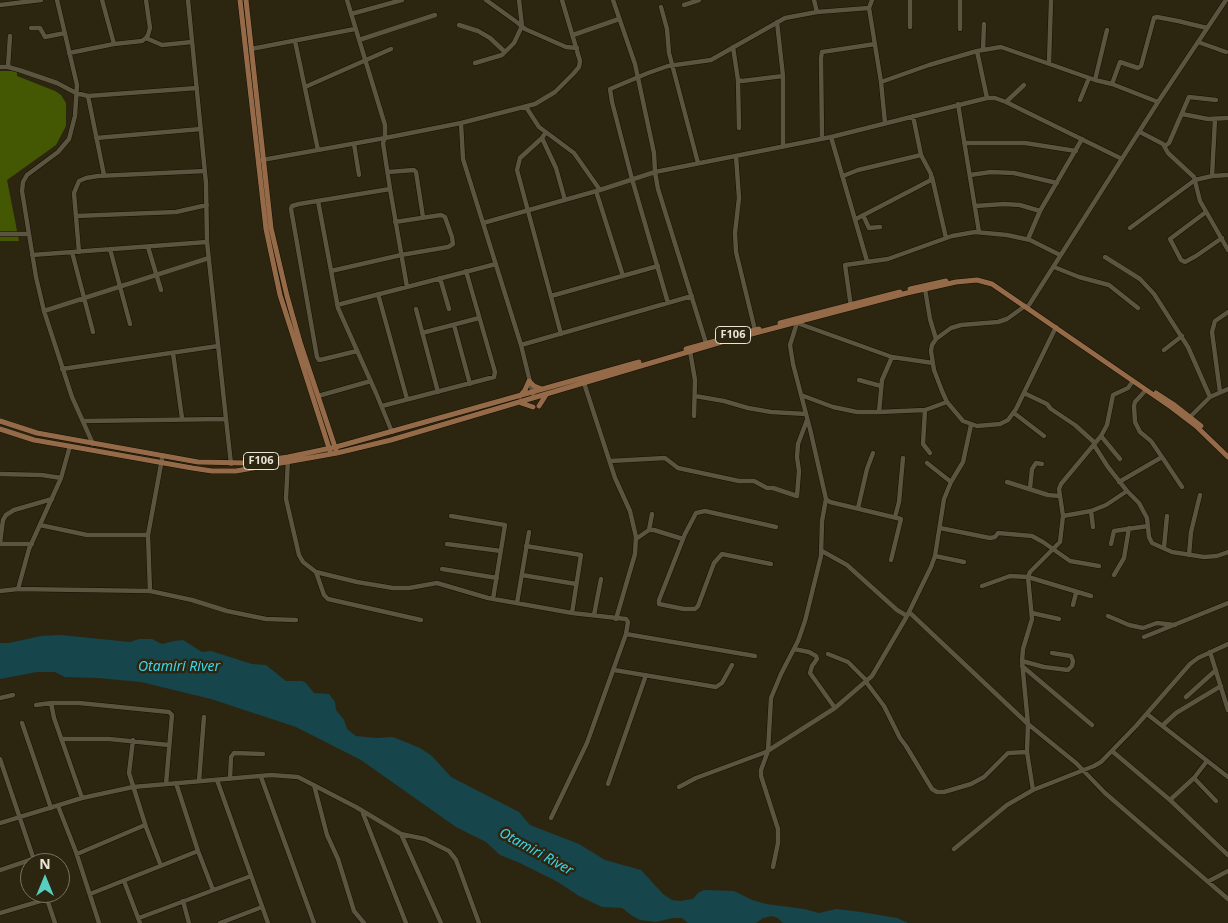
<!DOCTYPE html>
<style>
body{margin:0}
#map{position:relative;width:1228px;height:923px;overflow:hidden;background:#2c2611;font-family:"Noto Sans",sans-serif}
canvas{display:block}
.north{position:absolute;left:20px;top:853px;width:50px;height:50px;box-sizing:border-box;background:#2c2611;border:1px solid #787361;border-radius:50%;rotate:0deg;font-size:14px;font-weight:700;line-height:20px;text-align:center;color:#e9e6d9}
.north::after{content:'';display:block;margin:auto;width:18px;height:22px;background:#58cec0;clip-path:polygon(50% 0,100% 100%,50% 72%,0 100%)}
</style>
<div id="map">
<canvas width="1228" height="923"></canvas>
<div class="north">N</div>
</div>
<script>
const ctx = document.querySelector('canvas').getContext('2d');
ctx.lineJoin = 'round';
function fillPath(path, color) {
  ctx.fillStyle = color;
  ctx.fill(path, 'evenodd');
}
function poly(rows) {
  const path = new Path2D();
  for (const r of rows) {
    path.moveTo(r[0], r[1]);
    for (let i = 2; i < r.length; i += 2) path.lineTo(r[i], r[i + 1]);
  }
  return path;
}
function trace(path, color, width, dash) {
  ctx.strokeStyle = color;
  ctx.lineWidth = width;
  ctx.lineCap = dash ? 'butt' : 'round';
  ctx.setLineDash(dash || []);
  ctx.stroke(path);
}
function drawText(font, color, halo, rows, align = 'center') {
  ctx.font = font + ' "Noto Sans",sans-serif';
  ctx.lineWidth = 5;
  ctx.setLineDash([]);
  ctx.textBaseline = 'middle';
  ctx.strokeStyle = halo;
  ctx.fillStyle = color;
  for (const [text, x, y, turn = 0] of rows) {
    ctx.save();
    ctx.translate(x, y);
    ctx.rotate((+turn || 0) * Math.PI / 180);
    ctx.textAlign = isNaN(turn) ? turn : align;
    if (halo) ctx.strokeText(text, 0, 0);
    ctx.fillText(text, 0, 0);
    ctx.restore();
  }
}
fillPath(poly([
 [0,71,17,71,17,76,55,91,61,95,66,103,66,126,56,145,7,180,19,241,0,241]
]), '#445804');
fillPath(poly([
 [61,635,130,642,139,639,152,639,162,644,174,641,183,640,202,652,211,651,252,664,266,665,286,681,302,681,306,683,314,693,329,694,335,702,336,710,344,720,347,729,356,736,376,738,393,737,420,748,432,756,451,777,519,812,530,825,579,844,605,860,641,870,663,894,672,900,680,901,693,899,698,893,704,890,734,891,752,900,766,904,804,909,819,913,836,909,861,912,897,918,908,923,783,923,778,918,772,916,763,918,756,923,688,923,682,918,673,918,656,922,640,920,631,915,622,908,602,907,579,896,558,882,520,863,500,855,486,842,456,827,361,760,296,727,211,699,141,682,98,678,65,677,55,672,37,672,0,679,0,643,9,643,41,636]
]), '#17454c');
const minor = poly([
 [57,0,77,85,75,116,69,139,58,152,27,175,23,182,22,191,36,277,44,311,72,397,93,444],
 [102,0,114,44],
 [347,0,385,125,385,138,461,123],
 [486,0,518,23,525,29,566,47,577,48],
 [613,0,635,64,654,153,655,172,658,189,706,343],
 [814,0,817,12],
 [872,0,869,8,881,82,885,123],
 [910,0,910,27],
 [960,0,960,29],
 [0,5,41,0],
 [684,5,699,0],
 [661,7,667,29,669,53,698,163],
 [351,14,402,0],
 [777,22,783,76,783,146],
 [459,25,478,31,490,38,505,52],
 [31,28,40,28,45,37,65,33],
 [573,35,619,19],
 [146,38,162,45,192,42],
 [359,40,435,15],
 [295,41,318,150],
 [1198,42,1226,52],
 [733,47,738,80,742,81,783,76],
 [251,49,355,29],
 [983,50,984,24],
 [977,51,987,98],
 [69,53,114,44,142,41,146,38,148,35,150,28,146,0],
 [475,63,502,55,514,43,522,26,519,0],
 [1049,63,1051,0],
 [0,67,8,67,19,70,57,83,76,93,88,96,197,88],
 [8,67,10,36],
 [738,80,739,128],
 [1095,80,1107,30],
 [881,82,929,65,977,51,1001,47,1095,80,1112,84,1158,102],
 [1112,84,1120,62,1138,68,1141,66,1154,18,1157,17,1178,21,1207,28],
 [305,87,391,49],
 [88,96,104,175],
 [1080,100,1089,78],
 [1006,102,1024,85],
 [958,104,979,232],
 [526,107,539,127,574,153,600,190],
 [1182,114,1208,119,1228,118],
 [913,116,921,155],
 [546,132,542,138,520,158,517,170,561,334],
 [1140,132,1163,144,1168,153,1194,177,1200,201,1228,250],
 [831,137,867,261],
 [96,138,201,129],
 [542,138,556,168,565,200],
 [822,139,821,58,822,52,875,44],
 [964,143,1025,143,1076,151],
 [354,144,359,175],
 [1165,146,1169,143,1189,97,1216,100],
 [736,156,739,198,735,233,736,252,755,330],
 [262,160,385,138,383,143,390,189,407,287],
 [388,172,414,170,416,172,423,217],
 [970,175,991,172,1014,173,1057,183],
 [843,176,858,170,921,155,931,174,931,180,856,219],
 [1212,176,1215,119],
 [932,177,946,238],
 [596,191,623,276],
 [318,201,338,308,376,393,392,432],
 [975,206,1004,204,1020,205,1040,211],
 [1206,212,1170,239,1181,260,1185,262,1196,256,1222,238],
 [863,215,869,228,880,227],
 [76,216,176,212,207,205],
 [483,223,600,190,655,172,831,137,987,98,995,98,1006,102,1122,159],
 [1130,228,1195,180,1212,176,1228,175],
 [0,234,29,234],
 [1028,239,1040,211,1082,139],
 [148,247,161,290],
 [110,249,130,324],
 [72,252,93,332],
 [79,252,74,193,79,181,86,178,98,176,205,171],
 [32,255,207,242,206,183,188,0],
 [1105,257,1140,279,1154,294,1188,347,1210,397],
 [1054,267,1079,277,1109,285,1138,308],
 [331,271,401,255,448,247,453,244,452,237,445,217,441,215,395,222],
 [440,278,449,309],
 [925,289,930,319,936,339],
 [378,294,407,399],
 [551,296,658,266],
 [668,303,632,179,612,102,610,89,648,73,668,66,711,60,785,18,817,12,869,8],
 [337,305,496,264],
 [1029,305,1158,102,1226,0],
 [1025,306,1007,319,998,322,961,325,951,328,936,339,932,345,931,351,934,370,942,391,947,402,963,421,977,426,1000,424,1008,420,1016,409,1056,327],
 [851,307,845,265,888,259,952,236,975,232,1007,235,1030,240,1060,255],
 [416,309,438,392],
 [44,311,209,258],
 [454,325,470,384],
 [422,333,479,318],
 [521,345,692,296],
 [1164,350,1182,336],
 [357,351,324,359,319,360,317,357,291,209,292,206,299,204,390,189],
 [690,351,695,380,694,416],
 [173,353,182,418],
 [62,369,218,346],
 [859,380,881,386],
 [584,383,615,478,630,511,636,537,635,554,616,619],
 [1145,391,1135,402,1134,406,1135,422,1140,432,1151,441,1162,457],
 [1220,392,1212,332,1215,321,1228,312],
 [1024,393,1047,404,1051,409,1075,425,1095,443],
 [533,394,521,345,463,159,461,123,535,104,555,92,573,74,579,67,580,61,562,0],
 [801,395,833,407,857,412,879,412,925,410,947,402],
 [318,396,371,381],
 [695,396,724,401,748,408,771,412,806,414],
 [382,406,494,377,495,372,466,271],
 [925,410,923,444,930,453],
 [879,412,882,380,892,357],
 [1014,413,1044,436],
 [1190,417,1210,397,1228,389],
 [226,419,231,464],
 [84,421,226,419,207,242],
 [288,459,286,499,299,555,303,562,316,572,357,582,393,588,409,588,437,583,488,598,572,613,626,619,628,622,626,634,587,743,551,818],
 [1120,459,1101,436,1107,425,1113,395,1128,388,1133,381],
 [610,461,665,458,678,468,739,481,754,481,767,488,773,488,797,496,799,471,797,457,798,444,807,420],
 [927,463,951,482],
 [0,474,42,475,61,478],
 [1007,482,1048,495,1059,496],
 [1119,482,1162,457,1182,487],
 [1030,488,1032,469,1036,463,1042,464],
 [1127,491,1139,503,1147,518,1149,537,1152,543,1172,552,1204,557,1217,556,1228,552],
 [858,508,867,469,873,453],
 [451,516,505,525,493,599],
 [1063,516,1091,511],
 [895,517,899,502,903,458],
 [40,525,87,535,148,535,162,459],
 [1093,527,1091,511,1106,505,1127,491,1108,467,1094,445],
 [940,528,990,538,995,537,998,533,1032,536,1043,542,1070,561,1099,566],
 [649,530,652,514],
 [148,535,150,591],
 [636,539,649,530,654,530,683,539],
 [0,543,3,520,6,515,14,510,52,499],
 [0,544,32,544],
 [447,544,501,551],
 [1111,544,1114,531,1148,526],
 [526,546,581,555,572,613],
 [1164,547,1167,516],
 [822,551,847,565,897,610,907,616],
 [1189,555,1191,532,1200,495],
 [935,556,964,562],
 [891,560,901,519,830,502,826,499,810,429,793,364,790,345,797,323,892,357,933,363],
 [771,564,722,554,714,563,698,606,695,609,684,609,659,604,659,600,685,534,696,513,705,511,776,527],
 [442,569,497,578],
 [316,572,324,595,328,599,421,620],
 [522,575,576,584],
 [1114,575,1124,558,1129,528],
 [982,586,1010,576,1028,577,1091,596],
 [18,589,29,549,61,478,70,446],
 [0,591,18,589,150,591,192,600,227,611,266,619,296,620],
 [517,603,529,532],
 [1073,605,1076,593],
 [909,612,1028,724,1076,763,1105,793,1228,899],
 [1032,613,1059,619],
 [594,615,601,579],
 [1108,616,1129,625,1143,628,1157,623,1175,625],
 [626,634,755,656],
 [1144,637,1228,603],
 [794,649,809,652,816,656,817,659,812,666,810,673,835,708],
 [1210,652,1228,710],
 [828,654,848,662,867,681],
 [1022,661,1044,667,1068,670,1072,666,1073,661,1071,656,1052,653],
 [1022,666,1092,725],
 [614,670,716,687,722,683,732,665],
 [866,682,884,706,900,738,906,746,932,789,937,792,944,792,971,784,984,777,1008,753,1027,752],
 [1186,697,1216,670],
 [0,698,13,695],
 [51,703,54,718,82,798],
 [36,705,51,703,79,703,169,712,172,715,166,784],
 [1147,714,1228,777],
 [22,723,51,808],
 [1163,725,1176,713,1221,686],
 [61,739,109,739,169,745],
 [133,740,129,773,146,827,161,866],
 [1112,751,1170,800,1228,855],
 [0,759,35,863],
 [261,777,314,923],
 [1194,778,1216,801],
 [230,779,231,757,234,753,263,754],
 [217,780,268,923],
 [199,781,204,717],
 [176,783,198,851,213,890],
 [608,784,646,675],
 [314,785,327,835,338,859,354,911,364,923],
 [679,787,696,778,766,752,835,708,872,676,907,616,931,567,935,556,944,499,951,482,963,462,971,425],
 [1033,790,1027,752,1028,724,1022,661,1023,649,1032,619,1028,577,1030,572,1060,542,1063,516,1059,489,1061,484,1101,436],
 [1170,800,1194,778,1207,761],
 [58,806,76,852,99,923],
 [362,811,406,923],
 [0,823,82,798,133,787,271,775,298,777,356,807,401,834,425,839,449,851,456,860,479,923],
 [401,834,441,923],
 [954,849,1007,805,1033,790,1094,766,1101,762,1136,726,1190,664,1198,658,1228,644],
 [77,854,145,825],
 [773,867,778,843,778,829,761,776,761,770,768,751,771,698,781,674,798,641,805,621,821,556,822,521,826,499],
 [0,870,33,859],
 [124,881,140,923],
 [1209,881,1228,871],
 [45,893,55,923],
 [90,894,198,851],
 [183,901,189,923],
 [0,913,47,899],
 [139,918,251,876],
 [220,923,262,907]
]);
const major = poly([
 [240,0,266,229,280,295,330,451],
 [246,0,271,228,287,296,300,342,336,450],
 [910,289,946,281],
 [780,323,900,292],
 [686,349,759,329],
 [1156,393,1173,404,1201,426],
 [520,396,525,390,529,381,534,386,542,389],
 [521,403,533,407],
 [539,406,546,395],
 [0,421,37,433,198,462,247,463,288,457,336,447,639,362],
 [0,429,34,440,63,445,192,468,212,471,236,471,337,453,391,440,725,341,907,293,956,282,977,280,992,284,1171,407,1196,426,1228,457]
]);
trace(minor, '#140f00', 5.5);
trace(major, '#140f00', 6);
trace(minor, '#5b543e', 4.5);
trace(major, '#956a49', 5);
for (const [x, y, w] of [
 [733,335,35],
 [261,461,35]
]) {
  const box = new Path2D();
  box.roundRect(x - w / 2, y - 8.5, w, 17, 4);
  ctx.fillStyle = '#2c2611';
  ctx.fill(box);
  trace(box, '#e9e6d9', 1);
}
drawText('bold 11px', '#e9e6d9', null, [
 ["F106",733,335],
 ["F106",261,461]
]);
drawText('italic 14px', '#3dd5eb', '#2c2611', [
 ["Otamiri River",179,667],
 ["Otamiri River",536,852,29]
]);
</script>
